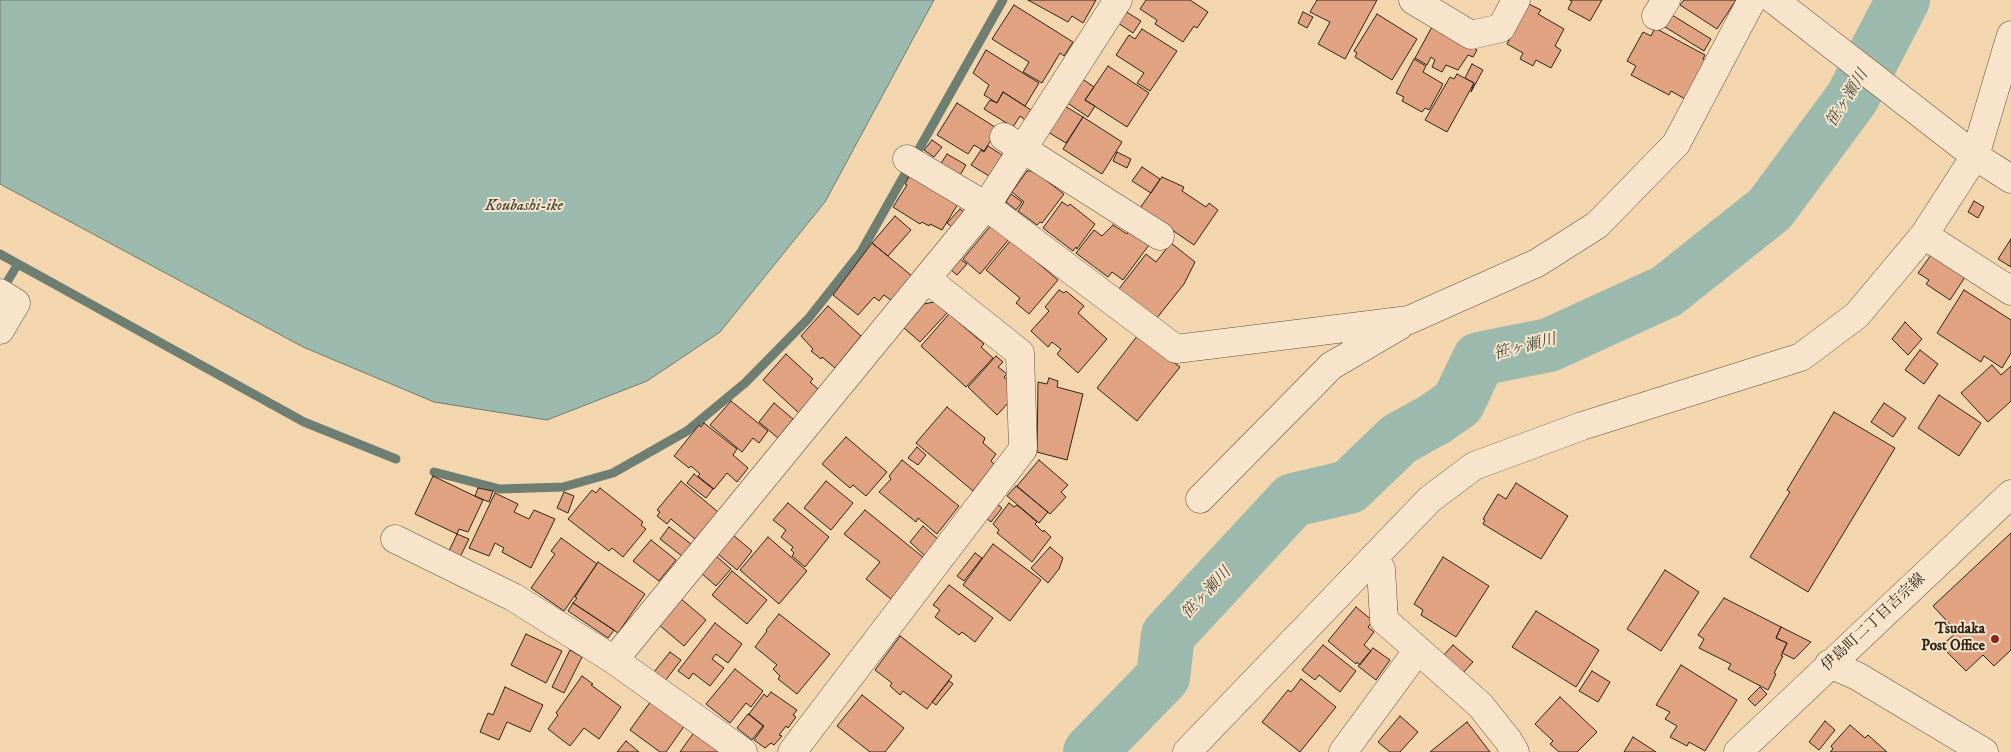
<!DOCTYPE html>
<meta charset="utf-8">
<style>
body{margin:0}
canvas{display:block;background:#f3d6ad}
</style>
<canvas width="2011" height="752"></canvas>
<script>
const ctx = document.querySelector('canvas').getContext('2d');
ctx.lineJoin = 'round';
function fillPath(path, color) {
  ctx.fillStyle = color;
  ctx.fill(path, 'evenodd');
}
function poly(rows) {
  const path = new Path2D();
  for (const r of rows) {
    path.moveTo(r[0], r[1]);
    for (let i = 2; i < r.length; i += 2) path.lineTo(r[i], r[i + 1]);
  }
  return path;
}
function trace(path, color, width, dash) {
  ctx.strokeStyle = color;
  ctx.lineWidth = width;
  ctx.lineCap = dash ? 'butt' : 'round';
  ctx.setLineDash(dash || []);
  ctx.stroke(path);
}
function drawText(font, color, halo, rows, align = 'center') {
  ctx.font = font + ' "IM FELL DW Pica","Noto Serif JP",serif';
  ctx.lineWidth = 4;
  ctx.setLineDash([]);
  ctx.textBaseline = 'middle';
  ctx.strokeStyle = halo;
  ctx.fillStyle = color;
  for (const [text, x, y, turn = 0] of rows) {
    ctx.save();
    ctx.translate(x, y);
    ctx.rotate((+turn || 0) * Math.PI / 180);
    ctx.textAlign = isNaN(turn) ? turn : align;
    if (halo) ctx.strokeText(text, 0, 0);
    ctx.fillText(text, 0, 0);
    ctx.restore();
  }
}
const water = poly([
 [0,0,934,0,825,202,720,332,647,381,547,420,434,402,303,347,0,184,0,0]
]);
fillPath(water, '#9bb9ac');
trace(water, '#6f7e72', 1);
trace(poly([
 [0,254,304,422,396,459],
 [7,282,18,264],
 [434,472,500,489,563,487,613,473,687,431,745,383,808,319,861,252,1003,0]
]), '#6f7e72', 9);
trace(poly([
 [1090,752,1163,677,1168,635,1293,500,1349,487,1399,439,1435,419,1458,403,1479,359,1549,345,1667,291,1770,209,1852,98,1903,0]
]), '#9bb9ac', 54);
const building = poly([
 [1028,0,1096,0,1083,23,1072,16,1068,22,1028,0],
 [1146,0,1190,0,1208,12,1197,28,1194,26,1183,42,1155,24,1157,20,1140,9,1146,0],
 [1317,0,1377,0,1345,59,1318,44,1330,22,1310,12,1317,0],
 [1570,0,1602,0,1590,21,1568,9,1572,1,1570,0],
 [1684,0,1736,0,1717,29,1680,5,1684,0],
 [1529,4,1541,10,1538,14,1564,29,1555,46,1561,50,1551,68,1536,60,1533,66,1520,59,1523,53,1507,44,1529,4],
 [1014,5,1073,42,1064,56,1060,53,1042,83,1023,72,1029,62,992,39,1014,5],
 [1125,11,1141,21,1133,33,1118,23,1125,11],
 [1303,12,1313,17,1307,28,1298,23,1303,12],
 [1377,14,1417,39,1392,80,1355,57,1357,53,1354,51,1377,14],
 [1672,15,1711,39,1704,51,1665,27,1672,15],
 [1433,25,1477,50,1473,57,1468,55,1458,70,1446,65,1442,72,1432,67,1435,60,1431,57,1427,65,1415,58,1433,25],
 [1655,28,1705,55,1703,59,1706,60,1685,99,1671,91,1669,95,1631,75,1636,66,1627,61,1643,32,1651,36,1655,28],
 [1142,29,1177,51,1150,91,1137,83,1144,73,1116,55,1129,35,1135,39,1142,29],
 [986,50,1039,83,1025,106,1003,92,997,103,984,95,989,85,973,73,986,50],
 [1414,59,1426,66,1423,72,1443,84,1429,110,1425,108,1422,112,1402,101,1404,97,1396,93,1414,59],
 [1472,64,1483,70,1471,92,1474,83,1465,78,1472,64],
 [1108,66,1149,93,1127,127,1085,100,1108,66],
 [1457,74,1474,83,1447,132,1425,120,1450,77,1454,79,1457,74],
 [1081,78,1094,87,1085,100,1095,106,1088,117,1066,102,1081,78],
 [1003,92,1031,110,1025,120,1020,116,1013,127,984,109,990,100,997,103,1003,92],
 [957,103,998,129,984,151,974,145,968,154,937,135,957,103],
 [1065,106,1083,117,1066,143,1048,132,1065,106],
 [1083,117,1122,142,1102,174,1063,149,1083,117],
 [932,140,942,147,934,157,924,150,932,140],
 [988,146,1002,155,989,176,971,165,981,150,984,152,988,146],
 [1117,152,1131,159,1127,168,1113,161,1117,152],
 [947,154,966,165,959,177,940,165,947,154],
 [1142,167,1160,179,1151,193,1132,181,1142,167],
 [1027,171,1031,171,1039,175,1064,194,1042,223,1040,222,1037,225,1018,211,1024,202,1012,192,1027,171],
 [911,173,958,204,942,230,930,224,929,226,922,222,920,224,893,207,907,185,905,184,911,173],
 [1162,177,1184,187,1182,191,1206,207,1209,203,1218,210,1194,245,1140,208,1162,177],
 [1011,194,1022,202,1016,210,1006,202,1011,194],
 [1974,201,1984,207,1978,218,1968,212,1974,201],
 [1062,202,1068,206,1070,204,1095,224,1077,249,1076,247,1073,251,1043,228,1062,202],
 [960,209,966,214,953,228,947,223,960,209],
 [895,216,911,230,888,256,872,243,895,216],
 [992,224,1009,239,980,274,963,259,992,224],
 [1113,225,1127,234,1128,232,1149,245,1123,280,1112,272,1108,277,1076,253,1094,230,1102,236,1113,225],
 [2011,239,2011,267,1998,259,2011,239],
 [1011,240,1058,280,1029,314,1016,303,1020,298,986,270,1011,240],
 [872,243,912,276,892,301,884,295,879,301,874,297,858,315,833,295,872,243],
 [1171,243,1195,262,1184,284,1156,319,1118,290,1146,254,1156,262,1171,243],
 [1934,251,1967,274,1950,300,1926,284,1929,280,1918,273,1934,251],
 [960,259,967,264,957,275,951,270,960,259],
 [1059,290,1064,293,1066,291,1084,306,1078,313,1107,339,1078,373,1057,354,1061,349,1052,342,1048,347,1031,331,1049,311,1045,307,1059,290],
 [1964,290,2011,320,2011,353,2002,368,1984,356,1981,362,1937,333,1964,290],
 [934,302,947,313,920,342,904,328,924,304,934,302],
 [828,306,861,336,835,368,822,357,821,359,811,351,813,349,801,336,828,306],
 [949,314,984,344,981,347,993,358,966,387,921,346,949,314],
 [1905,322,1922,339,1908,355,1892,339,1905,322],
 [1138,335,1180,367,1137,421,1097,388,1138,335],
 [1920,350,1938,364,1924,384,1905,370,1920,350],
 [786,354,813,379,810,382,818,389,799,413,763,380,786,354],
 [996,356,1003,362,998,367,1007,374,1004,377,1011,383,1010,401,997,415,968,387,996,356],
 [1992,365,2001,375,2011,366,2011,401,1988,422,1961,393,1992,365],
 [1049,378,1058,381,1057,387,1083,394,1067,460,1037,452,1038,382,1047,384,1049,378],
 [1939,395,1981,423,1959,456,1918,428,1939,395],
 [731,401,768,431,759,443,753,438,742,452,710,425,731,401],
 [774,403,793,419,778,438,759,422,774,403],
 [1884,403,1906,418,1893,437,1871,422,1884,403],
 [947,407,985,438,983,443,996,454,991,461,994,464,973,491,916,443,947,407],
 [1834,412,1895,448,1808,592,1750,557,1790,492,1787,490,1834,412],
 [704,423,737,449,733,455,748,468,737,482,727,473,714,489,698,476,700,474,691,466,689,468,674,456,699,425,701,427,704,423],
 [846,437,887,472,866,496,853,485,850,488,822,464,846,437],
 [917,447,926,455,918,465,908,458,917,447],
 [902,460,959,506,937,534,918,518,916,522,879,492,891,479,889,476,902,460],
 [1039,460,1068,485,1061,492,1066,497,1050,514,1017,486,1039,460],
 [694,474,713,489,706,498,687,483,694,474],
 [433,476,483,500,468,532,459,529,457,534,415,514,433,476],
 [681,481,718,512,695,539,671,519,667,524,657,516,660,512,657,510,681,481],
 [826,481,853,503,831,530,804,508,826,481],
 [1516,483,1568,516,1541,559,1483,524,1485,520,1483,519,1498,494,1506,499,1516,483],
 [1016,486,1048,512,1039,523,1007,496,1016,486],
 [478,488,493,491,489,502,475,496,478,488],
 [600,488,643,522,641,525,646,529,623,557,612,548,609,551,568,519,592,490,596,493,600,488],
 [564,492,574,496,568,513,557,508,564,492],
 [495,493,518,504,514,512,529,519,534,510,555,519,531,568,502,552,504,548,495,543,489,556,469,548,495,493],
 [788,503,829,537,805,567,792,556,794,553,791,550,793,547,781,537,786,530,773,520,788,503],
 [1009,503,1014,507,1017,505,1037,522,1035,524,1043,532,1044,530,1051,537,1032,562,997,533,999,530,993,524,1009,503],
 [997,504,1002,508,991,522,986,518,997,504],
 [865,510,924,558,891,599,866,579,880,562,844,534,865,510],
 [923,526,939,540,925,556,910,542,923,526],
 [669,527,691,544,682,556,660,539,669,527],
 [2011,533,2011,650,1994,666,1983,655,1966,671,1941,646,1957,632,1933,606,2011,533],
 [457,534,469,539,460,557,449,551,457,534],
 [733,535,752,551,737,570,718,554,733,535],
 [768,537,807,571,779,604,740,570,768,537],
 [561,538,597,564,564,611,531,588,555,554,551,551,561,538],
 [651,540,676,560,659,581,633,561,651,540],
 [993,544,1041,580,1010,621,963,585,993,544],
 [1050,547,1063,558,1059,569,1048,583,1031,568,1050,547],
 [975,553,982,558,964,581,957,576,975,553],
 [715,555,731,569,716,586,700,572,715,555],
 [1443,557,1489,586,1456,637,1421,615,1423,610,1414,604,1443,557],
 [598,562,645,594,618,633,573,603,577,598,575,597,598,562],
 [1665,570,1699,592,1661,651,1627,629,1665,570],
 [732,571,767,600,747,624,712,595,732,571],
 [949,585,993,618,975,642,962,632,959,635,935,617,940,610,933,605,949,585],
 [680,598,706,620,684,646,658,624,680,598],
 [1724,598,1781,627,1776,638,1787,643,1781,656,1783,656,1774,673,1776,674,1768,690,1728,669,1731,664,1699,648,1704,639,1698,635,1724,598],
 [573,603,614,630,608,638,568,611,573,603],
 [1356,607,1373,621,1368,627,1374,632,1364,645,1371,651,1360,665,1357,662,1356,664,1328,641,1356,607],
 [1536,611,1599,650,1576,687,1512,647,1536,611],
 [779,614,830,654,797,694,778,679,780,676,773,669,777,665,755,647,767,631,766,630,779,614],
 [715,623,742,644,728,663,716,654,712,659,724,668,710,686,693,673,689,679,678,671,715,623],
 [1781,627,1811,642,1794,659,1782,653,1787,643,1776,638,1781,627],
 [526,634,562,651,546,683,511,665,526,634],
 [900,636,952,676,927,709,903,691,900,695,890,686,892,683,875,670,900,636],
 [1323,645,1356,671,1340,692,1319,675,1315,680,1302,670,1323,645],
 [1453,645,1473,662,1460,676,1441,658,1453,645],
 [1373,648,1390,660,1376,680,1358,666,1373,648],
 [570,650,582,657,564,693,552,687,570,650],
 [670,652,681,660,665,681,654,672,670,652],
 [1681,665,1737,700,1705,751,1689,742,1687,746,1670,737,1677,726,1665,719,1670,712,1656,705,1681,665],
 [735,669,763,691,751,707,746,703,730,723,706,704,735,669],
 [1592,671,1610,682,1598,702,1579,691,1592,671],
 [582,676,593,684,591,685,621,707,599,739,584,728,570,746,548,729,558,715,556,713,582,676],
 [1301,679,1336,707,1300,752,1262,722,1288,690,1291,692,1301,679],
 [949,681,953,684,936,705,932,702,949,681],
 [505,687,543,705,530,732,507,722,499,740,480,732,488,713,493,715,505,687],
 [1760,687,1767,694,1755,706,1748,699,1760,687],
 [771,692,797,710,793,715,796,717,788,728,786,726,779,735,782,736,774,745,771,743,765,748,754,740,764,726,749,714,764,694,767,697,771,692],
 [862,695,904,728,885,752,870,752,837,726,862,695],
 [1560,697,1597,732,1577,752,1559,752,1550,744,1553,741,1535,724,1560,697],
 [651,701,685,725,666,752,660,752,630,730,651,701],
 [748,714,763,726,752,740,737,728,748,714],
 [1400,716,1418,732,1400,752,1390,752,1378,742,1400,716],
 [1825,721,1835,730,1819,750,1809,742,1825,721],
 [1467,722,1490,752,1430,752,1467,722],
 [1850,725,1865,738,1868,735,1887,752,1830,752,1833,749,1831,746,1850,725],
 [695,731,725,752,680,752,695,731],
 [1633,737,1656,752,1624,752,1633,737],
 [626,741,639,752,617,752,626,741]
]);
fillPath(building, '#e1a282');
trace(building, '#2e261b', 1);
const minor = poly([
 [1413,0,1471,35,1501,28,1516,0],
 [1774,0,1975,156,2011,179],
 [1656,16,1666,0],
 [1004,137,1160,236],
 [907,159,986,206,1176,349,1409,320,1537,263,1597,225,1676,144,1752,0],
 [1924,235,2011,291],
 [0,293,16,303,0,330],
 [1200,499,1331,366,1399,326],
 [395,539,513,597,614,660,986,206,1118,0],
 [1372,560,1381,569,1384,620,1480,705,1508,740,1515,752],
 [614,660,743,752],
 [1829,664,1857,676,1984,752],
 [792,752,1023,449,1020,353,927,279],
 [1187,752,1430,499,1474,466,1582,426,1801,357,1857,315,1924,235,1975,156,2011,35],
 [1343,752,1418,650]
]);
const tertiary = poly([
 [1738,752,2011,494]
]);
trace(minor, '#5f5240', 29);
trace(tertiary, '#5f5240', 29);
trace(minor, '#f7e4ca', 28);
trace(tertiary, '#f7e4ca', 28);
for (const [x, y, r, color] of [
 [1995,639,5,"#8f2418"]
]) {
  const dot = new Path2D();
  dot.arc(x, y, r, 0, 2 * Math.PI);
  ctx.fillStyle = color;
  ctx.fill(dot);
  trace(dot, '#f7e4ca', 2);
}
drawText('15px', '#2e261b', '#f7e4ca', [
 ["伊島町二丁目吉宗線",1874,623,-43]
]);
drawText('bold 15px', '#2e261b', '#f7e4ca', [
 ["Tsudaka",1985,630],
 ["Post Office",1985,647]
], 'right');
drawText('italic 16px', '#494b3f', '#f7e4ca', [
 ["笹ヶ瀬川",1848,99,-58],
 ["Koubashi-ike",524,207],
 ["笹ヶ瀬川",1525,348,-14],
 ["笹ヶ瀬川",1207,594,-47]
]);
</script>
